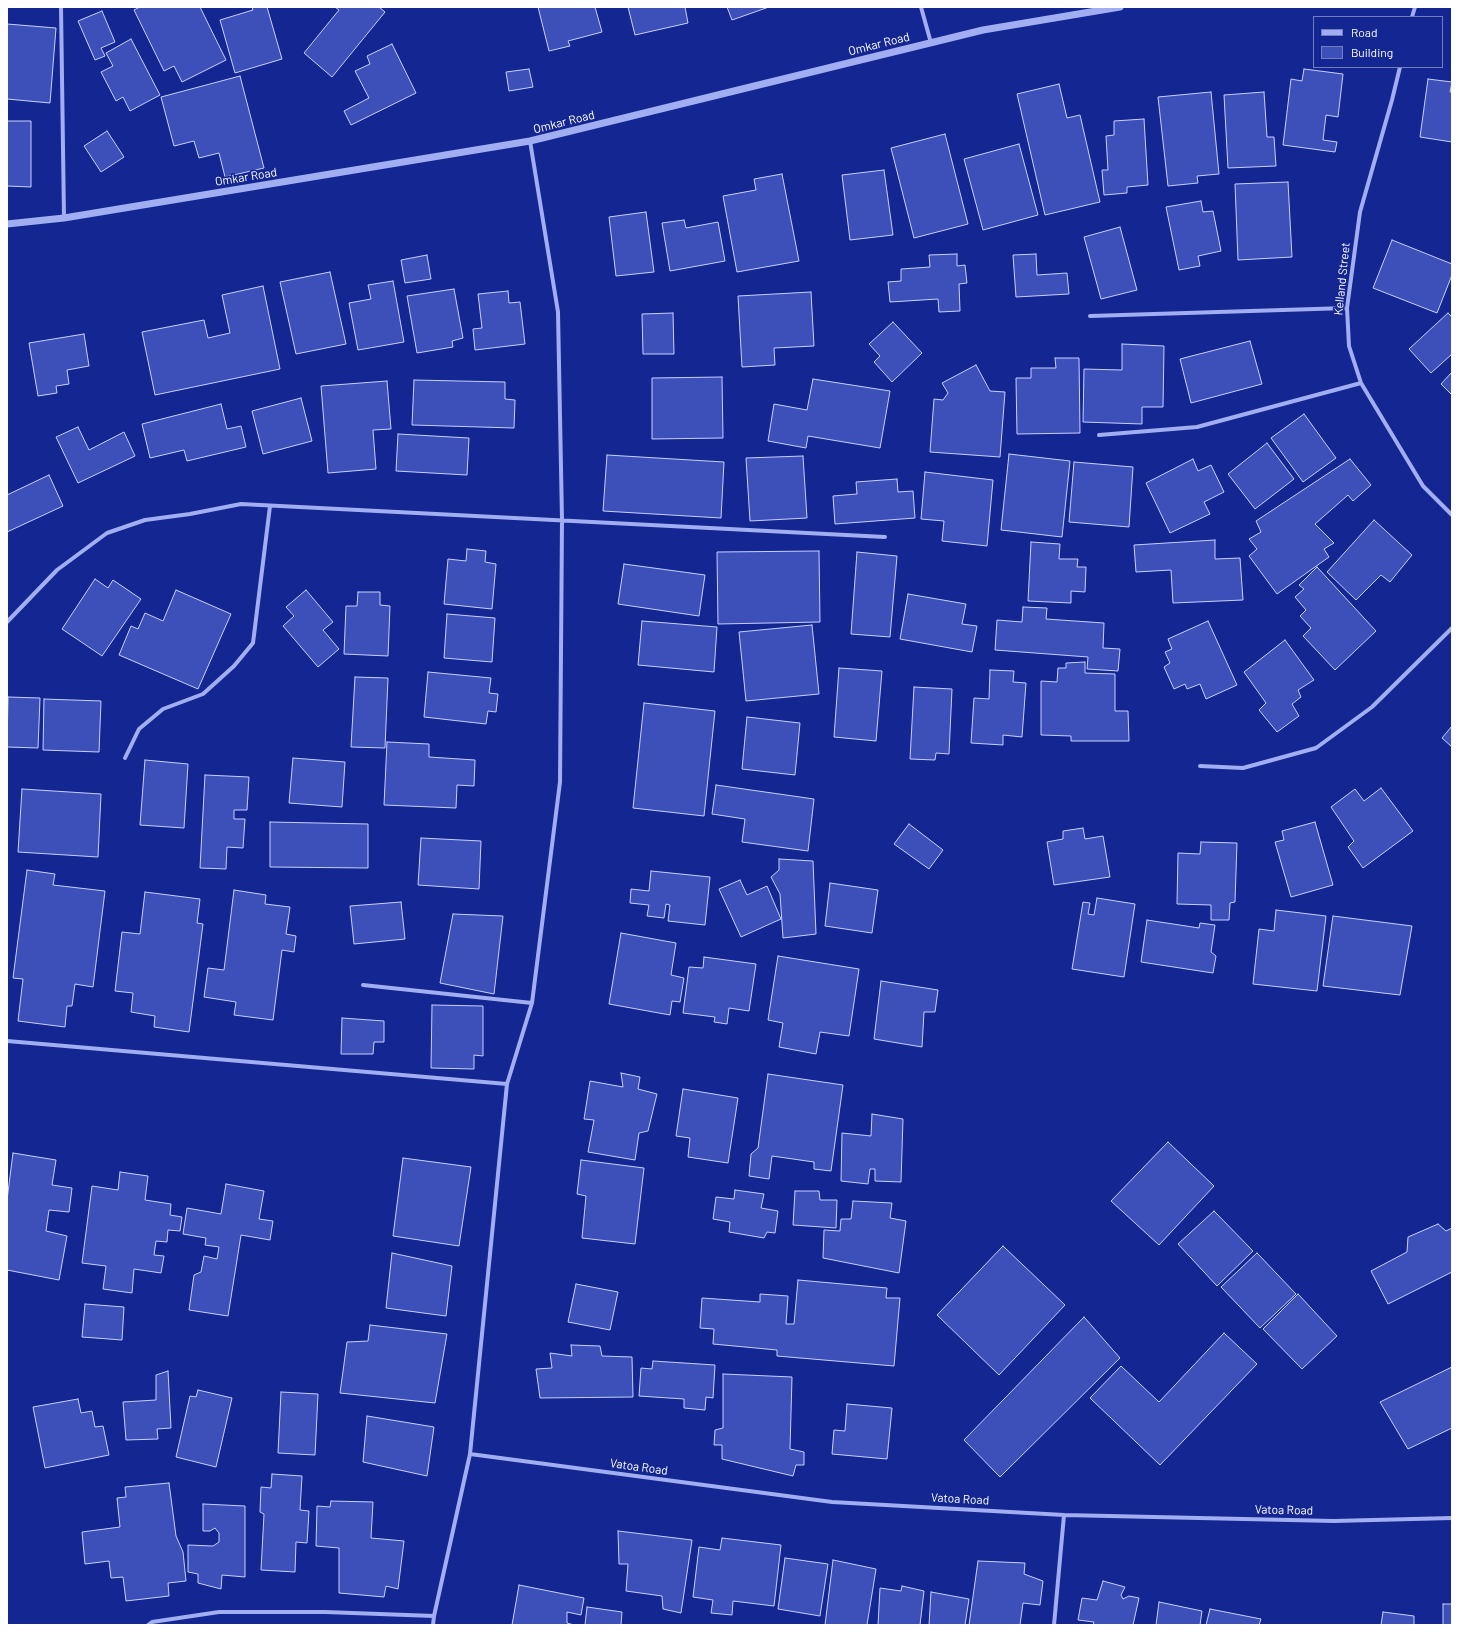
<!DOCTYPE html>
<style>
body{margin:0}
#map{position:relative;width:1459px;height:1632px;overflow:hidden;background:#142691;font-family:Barlow,sans-serif}
canvas{display:block}
.frame{position:absolute;inset:0;border:8px solid #fff;pointer-events:none}
.legend{position:absolute;left:1313px;top:16px;width:130px;height:52px;box-sizing:border-box;background:#142691;border:1px solid #727dbd;margin:0;padding:5px 7px;list-style:none;font-size:12px;color:#fff}
.legend li{display:flex;align-items:center;gap:8px;height:20px}
.legend b{width:20px;border:1px solid #727dbd}
</style>
<div id="map">
<canvas width="1459" height="1632"></canvas>
<div class="frame"></div>
<ul class="legend">
<li><b style="height:5px;background:#a1aef1"></b>Road</li>
<li><b style="height:11px;background:#3d50ba"></b>Building</li>
</ul>
</div>
<script>
const ctx = document.querySelector('canvas').getContext('2d');
ctx.lineJoin = 'round';
function fillPath(path, color) {
  ctx.fillStyle = color;
  ctx.fill(path, 'evenodd');
}
function poly(rows) {
  const path = new Path2D();
  for (const r of rows) {
    path.moveTo(r[0], r[1]);
    for (let i = 2; i < r.length; i += 2) path.lineTo(r[i], r[i + 1]);
  }
  return path;
}
function trace(path, color, width, dash) {
  ctx.strokeStyle = color;
  ctx.lineWidth = width;
  ctx.lineCap = dash ? 'butt' : 'round';
  ctx.setLineDash(dash || []);
  ctx.stroke(path);
}
function drawText(font, color, halo, rows, align = 'center') {
  ctx.font = font + ' Barlow,sans-serif';
  ctx.lineWidth = 3.5;
  ctx.setLineDash([]);
  ctx.textBaseline = 'middle';
  ctx.strokeStyle = halo;
  ctx.fillStyle = color;
  for (const [text, x, y, turn = 0] of rows) {
    ctx.save();
    ctx.translate(x, y);
    ctx.rotate((+turn || 0) * Math.PI / 180);
    ctx.textAlign = isNaN(turn) ? turn : align;
    if (halo) ctx.strokeText(text, 0, 0);
    ctx.fillText(text, 0, 0);
    ctx.restore();
  }
}
const building = poly([
 [140,7,200,7,226,60,182,82,174,66,164,71,134,10,140,7],
 [252,7,267,7,282,59,235,73,220,20,253,10,252,7],
 [335,7,379,7,385,12,332,77,304,53,339,10,335,7],
 [538,7,595,7,602,32,568,41,570,46,549,51,538,7],
 [628,7,685,7,688,23,635,35,628,7],
 [727,7,769,7,732,20,727,7],
 [102,11,115,42,101,48,105,56,95,60,78,21,102,11],
 [7,24,56,28,50,103,7,99,7,24],
 [131,39,160,95,130,111,123,97,116,101,101,72,113,66,106,53,131,39],
 [392,44,416,93,351,125,344,111,369,98,355,71,370,64,367,56,392,44],
 [529,69,533,87,509,91,506,72,529,69],
 [1304,69,1343,74,1338,117,1326,115,1323,140,1337,142,1335,152,1283,145,1291,79,1302,81,1304,69],
 [240,76,264,168,225,177,219,153,199,158,194,141,174,146,161,97,240,76],
 [1428,79,1452,82,1450,92,1452,92,1452,142,1420,137,1428,79],
 [1059,84,1067,118,1080,115,1100,202,1045,215,1017,94,1059,84],
 [1211,92,1219,174,1197,176,1198,183,1168,186,1158,97,1211,92],
 [1264,92,1267,137,1274,137,1276,166,1228,168,1224,95,1264,92],
 [1144,119,1148,185,1127,187,1127,193,1104,195,1102,170,1108,170,1106,136,1114,135,1114,121,1144,119],
 [7,121,31,121,31,187,7,186,7,121],
 [107,131,124,157,101,172,84,146,107,131],
 [945,134,968,224,914,238,891,148,945,134],
 [1019,144,1038,215,983,230,964,159,1019,144],
 [884,170,893,235,850,240,842,175,884,170],
 [782,174,799,261,737,272,723,196,756,190,754,179,782,174],
 [1288,182,1292,257,1238,260,1235,184,1288,182],
 [1201,201,1203,212,1213,211,1221,251,1198,256,1200,266,1179,270,1166,207,1201,201],
 [646,212,654,272,616,276,609,217,646,212],
 [684,220,686,228,718,222,725,261,670,271,662,223,684,220],
 [1120,227,1137,290,1101,299,1084,237,1120,227],
 [1392,240,1452,264,1452,275,1437,313,1373,288,1392,240],
 [957,254,957,266,965,265,967,283,959,284,960,311,939,312,938,299,890,302,888,282,901,281,901,269,930,267,929,255,957,254],
 [1036,254,1037,275,1067,273,1069,294,1016,297,1013,255,1036,254],
 [427,255,431,279,405,283,401,260,427,255],
 [330,272,346,344,296,354,280,282,330,272],
 [393,281,404,342,358,350,349,303,371,299,368,285,393,281],
 [263,286,280,369,155,395,142,332,204,320,208,338,230,333,222,295,263,286],
 [454,289,463,338,452,341,453,347,417,353,407,296,454,289],
 [508,291,509,303,520,302,525,344,475,350,473,329,482,328,478,294,508,291],
 [811,292,814,346,774,348,775,365,742,367,738,296,811,292],
 [673,313,674,354,643,354,642,314,673,313],
 [1448,313,1452,317,1452,354,1431,373,1409,349,1448,313],
 [893,322,922,353,892,382,874,362,880,356,869,344,893,322],
 [84,334,89,366,67,370,69,384,56,386,57,393,38,396,29,343,84,334],
 [1250,341,1262,384,1191,403,1180,359,1250,341],
 [1122,344,1164,346,1163,407,1142,407,1142,424,1083,422,1084,369,1122,370,1122,344],
 [1055,358,1079,358,1080,433,1017,434,1016,378,1031,378,1031,368,1056,368,1055,358],
 [976,365,990,391,1005,392,1000,457,930,452,934,399,943,400,948,393,942,383,976,365],
 [1452,372,1452,395,1441,384,1452,372],
 [722,377,723,438,652,439,652,378,722,377],
 [813,379,890,391,880,448,808,436,806,448,768,441,774,404,807,410,813,379],
 [414,380,505,382,505,399,515,400,514,428,412,425,414,380],
 [387,381,391,429,373,430,376,469,328,473,321,386,387,381],
 [301,398,312,441,263,454,252,411,301,398],
 [221,404,227,429,241,426,246,447,187,461,184,450,150,458,142,424,221,404],
 [1304,414,1336,458,1303,482,1271,438,1304,414],
 [78,427,89,450,124,432,135,456,78,483,56,437,78,427],
 [398,434,469,438,467,475,396,471,398,434],
 [1267,443,1294,479,1255,509,1228,474,1267,443],
 [1009,454,1070,461,1062,537,1001,530,1009,454],
 [607,455,724,462,721,518,603,511,607,455],
 [803,456,807,518,750,521,746,458,803,456],
 [1193,459,1198,471,1211,465,1224,492,1204,502,1210,514,1170,533,1146,483,1193,459],
 [1350,459,1371,485,1353,501,1348,495,1315,524,1334,543,1324,549,1329,557,1277,594,1249,556,1257,549,1249,539,1261,532,1256,521,1350,459],
 [1074,462,1133,467,1129,527,1069,522,1074,462],
 [925,472,993,480,987,546,942,541,944,521,921,519,925,472],
 [49,475,63,506,7,532,7,495,49,475],
 [897,479,898,492,913,491,915,518,835,524,833,496,857,494,856,482,897,479],
 [1374,520,1412,555,1390,582,1381,575,1356,600,1327,572,1374,520],
 [1215,540,1215,559,1240,558,1243,600,1173,603,1171,570,1136,572,1134,545,1215,540],
 [1031,542,1060,544,1059,559,1078,559,1077,567,1086,567,1085,592,1071,591,1071,603,1028,601,1031,542],
 [467,549,486,551,485,562,496,564,492,609,444,604,448,559,466,561,467,549],
 [819,551,820,622,718,624,717,552,819,551],
 [857,552,897,556,890,637,851,634,857,552],
 [624,564,705,575,699,616,618,604,624,564],
 [1317,567,1376,631,1335,670,1303,636,1311,628,1300,616,1306,610,1295,597,1304,589,1299,585,1317,567],
 [95,579,108,588,113,580,141,599,102,656,62,629,95,579],
 [176,590,231,614,198,689,119,655,131,626,138,629,145,613,163,621,176,590],
 [306,590,333,622,323,630,339,649,318,667,283,626,294,616,286,607,306,590],
 [358,592,380,592,380,605,390,606,388,656,344,654,346,606,357,606,358,592],
 [908,594,966,604,962,624,977,626,972,652,900,639,908,594],
 [1023,607,1047,608,1046,619,1104,623,1103,648,1120,649,1118,671,1087,669,1088,657,995,650,997,620,1022,622,1023,607],
 [447,614,495,618,492,662,444,658,447,614],
 [642,621,717,627,714,672,638,665,642,621],
 [1208,621,1237,685,1206,699,1200,684,1187,689,1185,684,1174,689,1164,667,1170,663,1165,652,1172,649,1168,639,1208,621],
 [812,625,819,694,746,701,739,632,812,625],
 [1285,640,1314,680,1298,690,1301,697,1292,704,1299,716,1277,732,1259,710,1266,703,1244,672,1285,640],
 [1085,662,1085,673,1115,674,1115,711,1128,711,1129,741,1071,741,1071,736,1041,735,1041,681,1057,682,1058,668,1066,668,1066,663,1085,662],
 [839,668,882,671,876,741,834,737,839,668],
 [990,670,1014,671,1013,682,1026,683,1022,737,1003,735,1003,745,971,743,974,698,989,699,990,670],
 [428,672,491,678,489,693,498,694,496,712,488,711,486,724,424,717,428,672],
 [355,677,388,678,385,748,351,747,355,677],
 [914,687,952,689,949,754,936,753,935,760,910,759,914,687],
 [8,697,40,698,38,748,7,747,8,697],
 [44,699,101,701,99,752,43,750,44,699],
 [644,703,715,711,704,816,633,808,644,703],
 [747,717,800,723,795,775,742,769,747,717],
 [1452,726,1452,747,1442,738,1452,726],
 [387,742,429,744,429,757,475,760,474,786,457,785,456,808,384,805,387,742],
 [293,758,345,762,342,807,289,803,293,758],
 [145,760,188,764,184,828,140,825,145,760],
 [205,775,249,777,247,810,234,810,234,819,245,819,243,848,227,847,226,869,200,868,205,775],
 [716,785,814,799,808,851,742,842,745,819,712,814,716,785],
 [1381,788,1413,831,1363,868,1348,847,1354,841,1331,807,1355,789,1364,801,1381,788],
 [22,789,101,794,98,857,18,852,22,789],
 [270,822,368,824,368,868,270,867,270,822],
 [1315,822,1333,885,1291,897,1275,842,1284,840,1282,831,1315,822],
 [909,824,943,850,929,869,894,844,909,824],
 [1083,828,1085,839,1103,836,1110,877,1054,885,1047,842,1063,839,1063,831,1083,828],
 [421,838,481,841,479,889,418,885,421,838],
 [1201,842,1237,843,1235,902,1230,903,1229,920,1211,920,1211,905,1177,904,1178,853,1200,854,1201,842],
 [779,859,813,861,816,934,783,938,780,894,771,877,779,870,779,859],
 [27,870,55,874,53,885,105,891,93,987,75,984,72,1006,67,1006,65,1027,18,1021,23,979,13,978,27,870],
 [651,871,710,877,705,925,668,921,670,905,666,904,664,918,647,916,649,905,630,903,631,889,649,891,651,871],
 [740,880,747,895,767,886,781,919,741,937,719,889,740,880],
 [830,883,878,890,872,933,825,926,830,883],
 [234,890,266,895,265,904,290,907,286,934,296,936,294,952,282,950,273,1020,234,1015,236,1002,204,997,208,968,224,970,234,890],
 [145,892,200,899,197,923,203,924,189,1032,154,1027,155,1016,131,1012,133,993,115,991,122,932,140,934,145,892],
 [1097,898,1135,904,1124,977,1072,969,1083,902,1090,903,1088,914,1094,915,1097,898],
 [401,902,405,939,354,944,350,906,401,902],
 [1276,910,1326,916,1317,991,1253,984,1259,929,1274,931,1276,910],
 [453,914,503,916,494,994,440,983,453,914],
 [1333,916,1412,926,1400,995,1323,986,1333,916],
 [1147,920,1199,928,1200,923,1215,925,1211,952,1216,956,1213,973,1141,962,1147,920],
 [621,933,676,943,671,975,684,978,680,1002,672,1001,670,1015,609,1004,621,933],
 [778,956,859,969,849,1036,820,1032,816,1054,779,1047,783,1023,768,1020,778,956],
 [704,957,756,964,749,1011,729,1008,727,1024,714,1022,715,1017,683,1013,689,967,703,968,704,957],
 [881,981,938,990,935,1012,924,1012,922,1047,874,1039,881,981],
 [432,1005,483,1006,483,1056,474,1055,474,1069,431,1068,432,1005],
 [342,1018,384,1021,384,1042,374,1042,373,1054,341,1054,342,1018],
 [621,1073,640,1077,638,1089,657,1094,648,1131,639,1133,635,1160,588,1152,594,1120,584,1119,590,1081,623,1087,621,1073],
 [768,1074,843,1085,831,1171,814,1169,814,1162,772,1156,769,1179,749,1176,751,1154,758,1148,768,1074],
 [683,1089,738,1098,728,1163,688,1157,690,1138,676,1136,683,1089],
 [872,1114,903,1119,901,1182,875,1181,875,1169,870,1169,868,1184,841,1181,842,1133,871,1136,872,1114],
 [1168,1142,1214,1186,1159,1245,1111,1201,1168,1142],
 [13,1153,56,1160,52,1185,72,1188,69,1212,49,1210,46,1231,67,1236,59,1280,7,1270,7,1200,13,1153],
 [403,1158,471,1167,459,1246,393,1236,403,1158],
 [581,1160,644,1168,635,1244,582,1238,586,1196,577,1194,581,1160],
 [120,1172,148,1176,145,1200,171,1204,170,1215,182,1217,180,1231,168,1230,167,1242,156,1241,154,1255,164,1256,161,1273,134,1269,132,1293,103,1289,106,1266,82,1263,92,1186,118,1190,120,1172],
 [226,1184,264,1191,259,1219,273,1221,270,1240,241,1235,228,1316,189,1310,194,1275,201,1272,204,1256,217,1259,219,1247,205,1245,206,1238,183,1234,187,1208,221,1214,226,1184],
 [735,1190,764,1194,761,1208,778,1211,775,1233,767,1232,764,1238,729,1232,730,1222,713,1219,716,1197,734,1199,735,1190],
 [795,1191,819,1191,820,1200,837,1200,836,1228,793,1225,795,1191],
 [853,1201,892,1203,890,1218,906,1221,899,1273,823,1258,824,1230,840,1231,841,1219,851,1219,853,1201],
 [1214,1211,1253,1251,1217,1286,1178,1244,1214,1211],
 [1438,1224,1446,1231,1452,1228,1452,1272,1388,1304,1371,1271,1407,1252,1408,1237,1438,1224],
 [1003,1246,1065,1305,999,1375,937,1315,1003,1246],
 [392,1253,452,1266,446,1316,386,1308,392,1253],
 [1257,1253,1296,1294,1260,1328,1221,1287,1257,1253],
 [798,1280,887,1288,886,1298,900,1298,894,1366,777,1356,777,1350,713,1344,714,1329,700,1328,702,1298,760,1302,760,1294,788,1296,786,1324,794,1324,798,1280],
 [576,1284,618,1292,610,1330,568,1322,576,1284],
 [1298,1294,1337,1336,1302,1369,1263,1329,1298,1294],
 [85,1304,124,1307,122,1340,82,1337,85,1304],
 [1084,1317,1120,1358,1000,1477,964,1440,1084,1317],
 [370,1325,447,1334,435,1403,340,1393,347,1342,368,1341,370,1325],
 [1224,1333,1257,1364,1160,1465,1090,1398,1121,1366,1159,1402,1224,1333],
 [571,1345,600,1346,602,1356,632,1357,633,1397,540,1398,536,1369,552,1368,550,1353,572,1356,571,1345],
 [653,1361,715,1365,713,1398,706,1397,705,1410,684,1408,684,1399,639,1396,641,1368,652,1369,653,1361],
 [1452,1367,1452,1428,1408,1449,1380,1402,1452,1367],
 [168,1371,171,1428,157,1429,158,1439,126,1440,123,1402,156,1400,156,1375,168,1371],
 [723,1374,792,1377,790,1449,804,1452,804,1465,796,1465,793,1476,722,1459,722,1445,714,1445,715,1430,723,1428,723,1374],
 [198,1390,232,1398,216,1467,176,1457,190,1396,196,1397,198,1390],
 [281,1392,318,1394,315,1455,278,1453,281,1392],
 [78,1399,81,1413,92,1411,95,1427,103,1426,109,1455,45,1468,33,1407,78,1399],
 [847,1404,892,1408,887,1459,832,1454,834,1430,845,1431,847,1404],
 [367,1416,434,1427,427,1476,363,1462,367,1416],
 [272,1474,302,1476,300,1510,309,1511,307,1543,296,1542,295,1572,261,1570,264,1514,260,1512,261,1487,271,1488,272,1474],
 [169,1483,176,1536,183,1552,186,1581,168,1583,169,1596,126,1601,123,1577,111,1578,109,1561,85,1564,82,1532,120,1527,117,1498,126,1497,125,1487,169,1483],
 [331,1501,373,1502,371,1538,404,1541,398,1589,386,1586,384,1597,339,1593,339,1548,316,1546,317,1506,330,1507,331,1501],
 [203,1504,245,1506,245,1577,222,1575,221,1589,198,1583,198,1574,188,1572,188,1545,213,1546,219,1542,219,1533,215,1528,210,1531,203,1531,203,1504],
 [618,1531,692,1540,681,1613,663,1609,662,1596,626,1591,628,1564,619,1564,618,1531],
 [722,1538,781,1545,774,1606,733,1601,732,1615,711,1613,713,1600,693,1597,699,1547,720,1550,722,1538],
 [785,1558,828,1564,820,1616,778,1609,785,1558],
 [833,1560,876,1569,867,1625,825,1625,833,1560],
 [978,1561,1025,1563,1024,1574,1043,1581,1040,1605,1023,1603,1020,1625,969,1625,978,1561],
 [1103,1581,1125,1587,1121,1595,1123,1599,1129,1596,1139,1598,1133,1625,1093,1625,1094,1622,1078,1620,1082,1598,1097,1600,1103,1581],
 [519,1585,584,1598,581,1615,567,1612,567,1623,574,1625,512,1625,519,1585],
 [902,1586,924,1591,920,1625,878,1625,880,1588,901,1591,902,1586],
 [931,1592,969,1599,965,1625,929,1625,931,1592],
 [1159,1602,1202,1611,1200,1625,1156,1625,1159,1602],
 [1443,1604,1452,1604,1452,1625,1443,1625,1443,1604],
 [587,1607,622,1612,621,1625,585,1625,587,1607],
 [1210,1609,1261,1619,1259,1625,1206,1625,1210,1609],
 [1383,1612,1414,1616,1414,1625,1381,1625,1383,1612]
]);
fillPath(building, '#3d50ba');
trace(building, '#c8d0fc', 1);
trace(poly([
 [61,7,64,218],
 [921,7,931,43],
 [1412,17,1415,7],
 [1400,67,1392,100,1360,212,1347,308,1349,346,1361,383,1423,486,1452,515],
 [1090,316,1347,308],
 [1099,435,1197,427,1361,383],
 [7,622,57,570,107,533,145,520,190,514,241,504,885,537],
 [125,758,139,729,163,709,203,694,234,666,253,643,270,506],
 [1200,766,1243,768,1316,748,1372,707,1452,628],
 [363,985,532,1003],
 [7,1041,507,1084],
 [470,1454,832,1502,1064,1515,1334,1521,1452,1518],
 [148,1625,152,1622,219,1612,325,1612,434,1616],
 [433,1625,434,1616,470,1454,507,1084,532,1003,560,782,562,520,558,312,530,141],
 [1054,1625,1064,1515]
]), '#a1aef1', 4);
trace(poly([
 [7,224,64,218,530,141,983,30,1120,7]
]), '#a1aef1', 7);
drawText('12px', '#fff', '#142691', [
 ["Omkar Road",879,44,-14],
 ["Omkar Road",564,122,-14],
 ["Omkar Road",246,177,-9],
 ["Kelland Street",1342,279,-84],
 ["Vatoa Road",639,1467,8],
 ["Vatoa Road",960,1499,3],
 ["Vatoa Road",1284,1510,1]
]);
</script>
